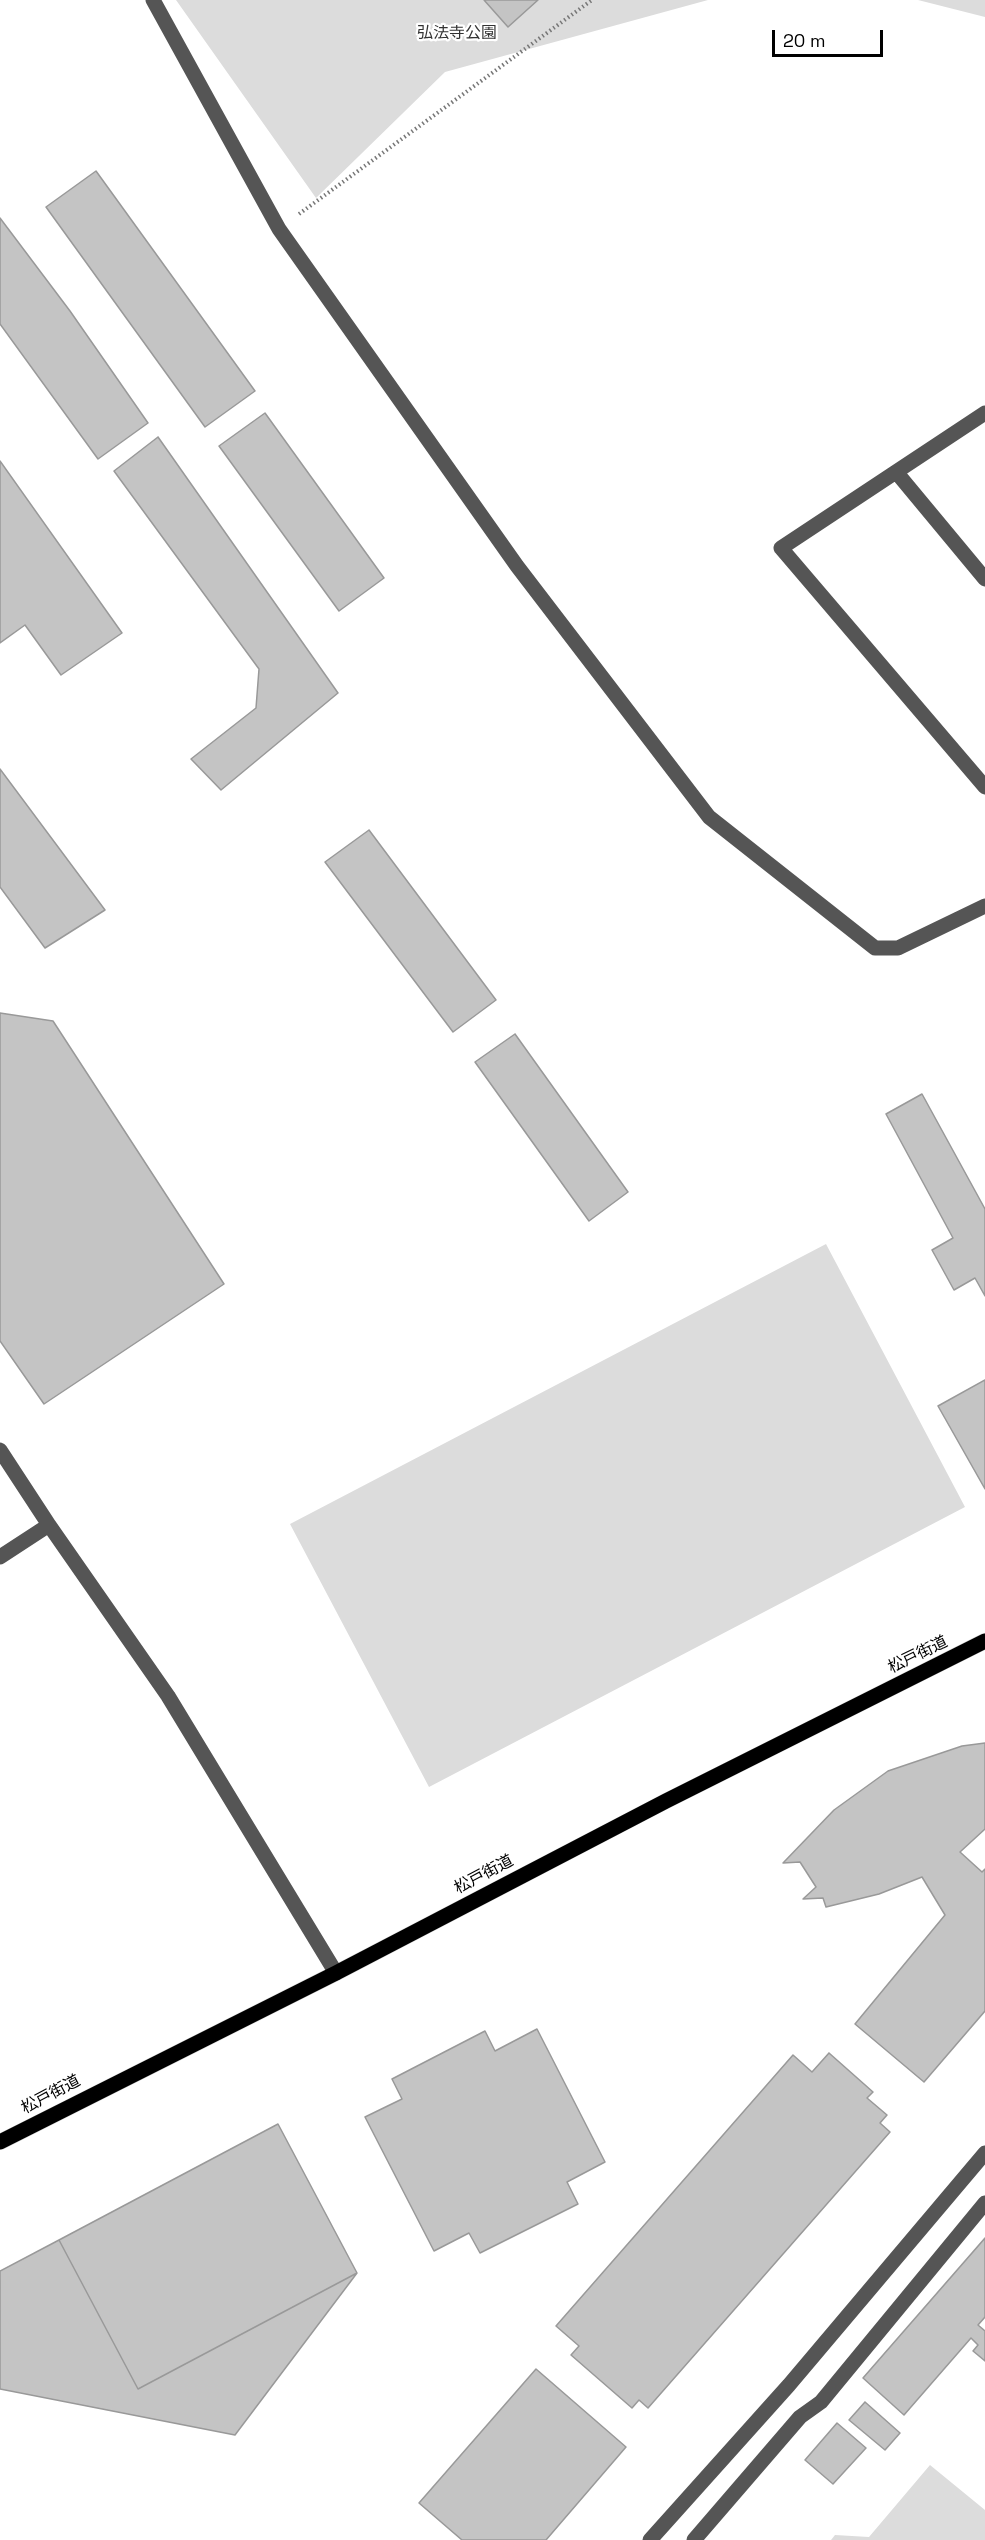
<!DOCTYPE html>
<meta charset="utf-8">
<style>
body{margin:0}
#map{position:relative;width:985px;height:2540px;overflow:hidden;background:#fff;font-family:"Space Grotesk",sans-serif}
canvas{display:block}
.scale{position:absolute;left:772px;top:30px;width:111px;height:27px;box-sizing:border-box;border:3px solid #000;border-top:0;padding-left:8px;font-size:18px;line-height:21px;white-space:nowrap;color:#000;-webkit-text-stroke:4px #fff;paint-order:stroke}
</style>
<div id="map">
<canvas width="985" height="2540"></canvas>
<div class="scale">20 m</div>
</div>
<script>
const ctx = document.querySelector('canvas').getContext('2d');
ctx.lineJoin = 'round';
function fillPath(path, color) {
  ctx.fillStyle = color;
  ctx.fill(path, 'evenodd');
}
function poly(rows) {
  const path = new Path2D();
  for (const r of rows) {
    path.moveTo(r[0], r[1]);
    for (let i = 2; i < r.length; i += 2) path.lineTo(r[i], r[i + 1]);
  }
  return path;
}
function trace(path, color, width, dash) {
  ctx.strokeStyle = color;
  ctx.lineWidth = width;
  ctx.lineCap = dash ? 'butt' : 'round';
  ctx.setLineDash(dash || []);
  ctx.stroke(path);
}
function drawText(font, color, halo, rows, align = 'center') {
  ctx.font = font + ' "Space Grotesk","Noto Sans JP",sans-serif';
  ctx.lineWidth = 4.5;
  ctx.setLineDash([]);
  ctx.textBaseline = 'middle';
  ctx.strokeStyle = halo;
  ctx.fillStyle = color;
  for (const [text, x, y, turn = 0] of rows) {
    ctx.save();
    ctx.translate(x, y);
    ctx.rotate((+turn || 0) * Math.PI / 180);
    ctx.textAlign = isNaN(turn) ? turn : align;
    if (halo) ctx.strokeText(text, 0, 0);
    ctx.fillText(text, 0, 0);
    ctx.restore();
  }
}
fillPath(poly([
 [176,0,708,0,445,72,316,198],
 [918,0,985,0,985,17],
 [826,1244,965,1507,429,1787,290,1524],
 [930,2465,985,2510,985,2540,831,2540,835,2535,869,2537]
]), '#dcdcdc');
const building = poly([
 [484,0,538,0,508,27,484,0],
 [96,171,255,391,205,427,46,207,96,171],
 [0,218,70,311,148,423,98,459,0,324,0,218],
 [265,413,384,578,339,611,219,446,265,413],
 [158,437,338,693,221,790,191,759,256,708,259,669,114,471,158,437],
 [0,461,122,633,61,675,25,625,0,643,0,461],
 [0,769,105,910,45,948,0,887,0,769],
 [369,830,496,1000,453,1032,325,862,369,830],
 [0,1013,53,1021,224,1284,44,1404,0,1341,0,1013],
 [515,1034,628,1192,589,1221,475,1062,515,1034],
 [922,1094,985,1209,985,1296,975,1278,954,1290,932,1250,953,1238,886,1114,922,1094],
 [985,1380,985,1489,938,1406,985,1380],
 [985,1743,985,1829,960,1852,982,1872,985,1869,985,2011,924,2082,855,2024,945,1915,922,1877,879,1894,826,1907,823,1898,803,1899,816,1887,800,1862,783,1863,834,1810,888,1771,962,1746,985,1743],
 [537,2029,605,2162,567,2182,578,2204,480,2253,469,2233,434,2251,365,2117,402,2099,392,2079,485,2031,495,2051,537,2029],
 [829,2053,873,2092,867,2098,887,2115,880,2123,890,2132,648,2408,639,2400,632,2408,571,2355,579,2346,556,2326,793,2055,812,2072,829,2053],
 [278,2124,357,2273,138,2389,59,2240,278,2124],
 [985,2238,985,2317,978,2325,985,2331,985,2361,973,2351,978,2345,971,2338,904,2415,863,2378,985,2238],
 [59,2240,138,2389,357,2273,235,2435,0,2389,0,2271,59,2240],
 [536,2369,626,2447,546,2540,462,2540,419,2503,536,2369],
 [865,2402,900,2433,885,2450,849,2420,865,2402],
 [837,2423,866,2448,833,2484,805,2460,837,2423]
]);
fillPath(building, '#c4c4c4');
trace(building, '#999', 1.5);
const major = poly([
 [0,2142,336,1973,666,1801,985,1641]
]);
trace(major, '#dbdbdb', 16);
trace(poly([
 [299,214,592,0]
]), '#777', 4, [1.5, 3]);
trace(poly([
 [153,0,279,229,517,566,709,817,875,948,898,948,985,906],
 [985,413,781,548,985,787],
 [897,473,985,579],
 [0,1450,49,1525],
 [0,1557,49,1525,168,1696,336,1973],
 [650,2540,789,2385,985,2153],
 [694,2540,800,2417,821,2402,985,2203]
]), '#555', 15);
trace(major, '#000', 15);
drawText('16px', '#333', '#fff', [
 ["弘法寺公園",457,34]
]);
drawText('16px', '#000', '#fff', [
 ["松戸街道",918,1655,-26],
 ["松戸街道",484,1875,-28],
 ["松戸街道",51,2095,-28]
]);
</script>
